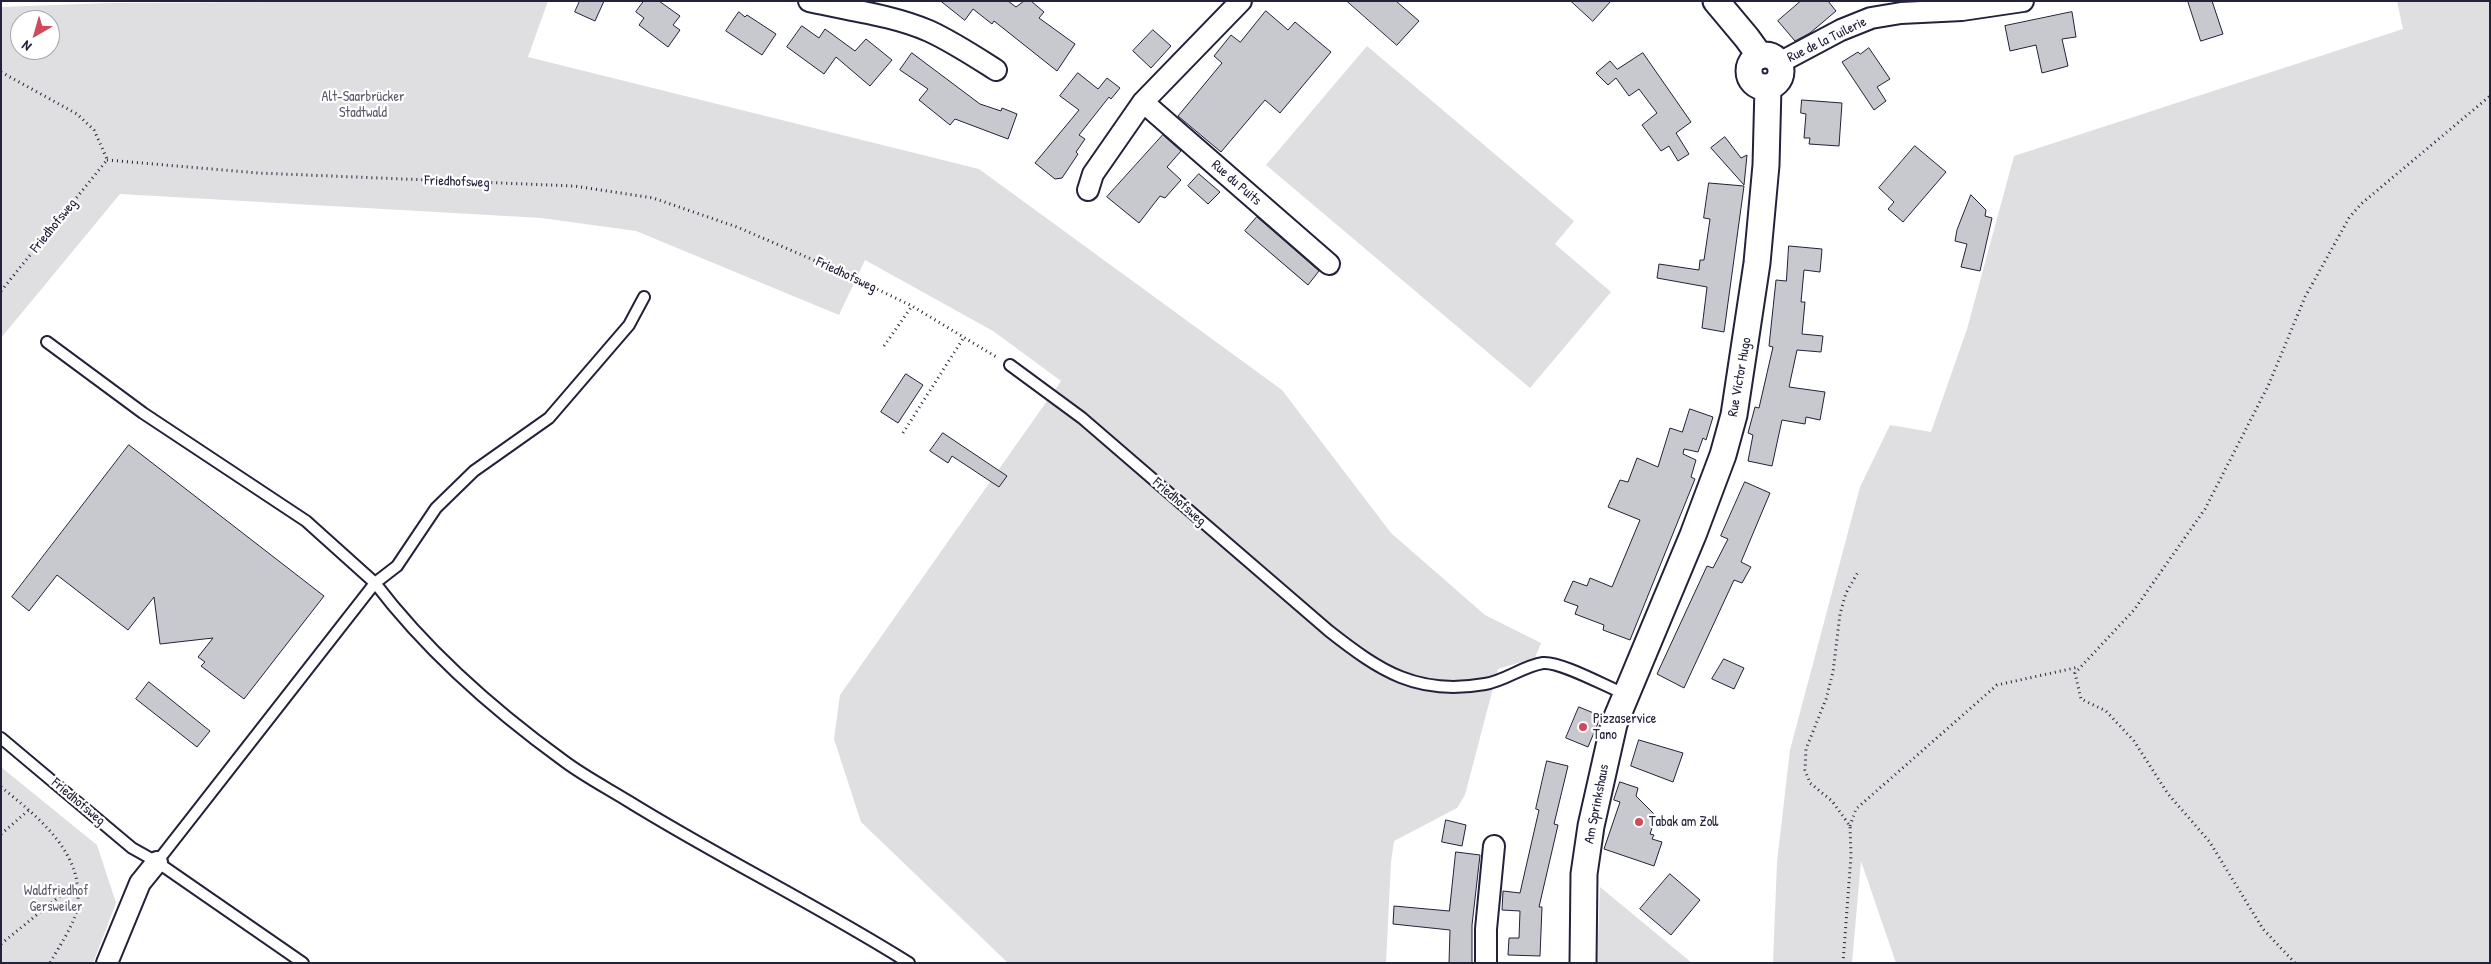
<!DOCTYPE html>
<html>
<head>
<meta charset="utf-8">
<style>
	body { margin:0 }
	#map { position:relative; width:2491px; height:964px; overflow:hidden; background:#fff; font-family:"Patrick Hand",sans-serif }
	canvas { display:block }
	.frame { position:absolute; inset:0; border:2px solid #22223b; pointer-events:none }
	.north { position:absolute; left:10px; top:10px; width:50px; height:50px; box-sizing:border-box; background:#fff; border:1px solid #a7a7b1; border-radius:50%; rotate:218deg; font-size:14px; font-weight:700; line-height:20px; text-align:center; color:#22223b }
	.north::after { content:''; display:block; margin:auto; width:18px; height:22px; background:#d1495b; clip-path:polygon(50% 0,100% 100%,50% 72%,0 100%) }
</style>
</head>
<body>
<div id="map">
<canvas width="2491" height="964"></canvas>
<div class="frame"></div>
<div class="north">N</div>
</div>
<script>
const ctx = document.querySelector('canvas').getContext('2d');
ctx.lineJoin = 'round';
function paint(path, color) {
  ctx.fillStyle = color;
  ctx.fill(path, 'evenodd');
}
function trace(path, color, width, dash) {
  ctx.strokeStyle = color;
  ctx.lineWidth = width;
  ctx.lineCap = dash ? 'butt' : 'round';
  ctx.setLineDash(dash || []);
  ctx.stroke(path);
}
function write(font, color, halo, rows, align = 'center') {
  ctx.font = font + ' "Patrick Hand",sans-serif';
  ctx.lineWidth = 4.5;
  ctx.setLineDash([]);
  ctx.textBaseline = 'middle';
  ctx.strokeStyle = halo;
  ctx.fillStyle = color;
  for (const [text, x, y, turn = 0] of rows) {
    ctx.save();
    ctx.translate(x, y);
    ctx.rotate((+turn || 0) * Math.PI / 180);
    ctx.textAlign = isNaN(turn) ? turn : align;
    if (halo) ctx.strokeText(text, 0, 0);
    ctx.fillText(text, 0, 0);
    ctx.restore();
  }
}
paint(new Path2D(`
	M462,1H548L528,57L979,169L1282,390L1391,533L1485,615L1541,643L1535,658L1498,669L1465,795L1457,808L1394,841L1391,862L1386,963H1008L861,822L834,739L840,695L1061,381L993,331L865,260L839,315L636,231L541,218L120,194L1,338V7L108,3ZM20,20H50V50H20Z
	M2397,1H2490V963H1896L1861,861L1852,963H1773L1777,862L1790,750L1860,487L1890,425L1931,432L1967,329L2014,156L2403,29Z
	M1367,46L1574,221L1555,244L1611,292L1530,388L1266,165Z
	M1,767L97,845L116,903L93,963H1Z
	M1600,887L1692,963H1597Z`), '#dfdfe2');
const building = new Path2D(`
	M580,1H604L595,21L575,12Z
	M644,1H659L680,16L673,25L680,30L668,47L639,25L644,18L636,12Z
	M941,1H1008L1016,7L1024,1H1031L1044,12L1039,18L1075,44L1057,71L994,21L992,24L973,9L965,20Z
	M1347,1H1396L1419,21L1397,45Z
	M1571,1H1611L1593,21Z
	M1801,1H1828L1836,11L1810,33L1795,41L1778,21Z
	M2188,1H2212L2223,34L2201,41Z
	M1266,11L1288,30L1295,22L1331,52L1280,113L1265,100L1221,152L1178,116L1222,63L1214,56L1231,35L1240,42Z
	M739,12L745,17L747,15L776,34L762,55L726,31Z
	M2072,12L2076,37L2062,39L2068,66L2042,73L2036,45L2010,51L2005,26Z
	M802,26L819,38L825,29L855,51L866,39L892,60L870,86L836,57L824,74L787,47Z
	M1153,30L1171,46L1151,68L1133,51Z
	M1869,48L1890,79L1877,87L1886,101L1874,110L1842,62L1858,52L1860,54Z
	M912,53L980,104L1001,111L1002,108L1017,114L1008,139L955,119L950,125L919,100L928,89L900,70Z
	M1643,53L1691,122L1676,133L1689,154L1678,161L1669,146L1661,151L1642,125L1657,113L1639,89L1629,96L1616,78L1608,85L1596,73L1610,61L1617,69Z
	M1078,73L1098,89L1107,78L1120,88L1111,99L1109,97L1079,135L1085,139L1076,152L1078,154L1062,178L1055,179L1035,163L1079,110L1060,96Z
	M1802,100L1842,103L1839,146L1809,144L1810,138H1804L1806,114L1801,113Z
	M1163,135L1181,151L1167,167L1181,180L1165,198L1160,196L1139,223L1107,197Z
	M1725,137L1741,158L1747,155L1744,185L1711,148Z
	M1915,146L1946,172L1903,222L1888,209L1894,202L1879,188Z
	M1199,174L1220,192L1208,204L1188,186Z
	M1709,183L1744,186L1724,332L1702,328L1707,287L1657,278L1659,264L1699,270L1700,260H1704L1710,219L1704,218Z
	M1971,195L1986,210L1985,216L1992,218L1980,271L1961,267L1967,244L1955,241L1957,230Z
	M1257,217L1319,271L1308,285L1245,231Z
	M1789,246L1822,249L1820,272L1804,270L1801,302H1805L1802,334L1823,336L1821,352L1797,350L1789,387L1825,392L1820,420L1806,417L1805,424L1782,420L1772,466L1748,461L1753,435L1748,433L1755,407L1759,408L1773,347L1769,346L1776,280L1786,281Z
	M906,374L923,385L898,423L881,412Z
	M1690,409L1713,417L1706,440L1703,438L1698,452L1684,449L1683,454L1696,460L1691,477L1695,479L1630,640L1603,630L1604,625L1575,614L1578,606L1564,601L1573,581L1587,586L1590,578L1612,587L1640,520L1608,507L1620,480L1628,482L1637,458L1658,467L1670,428L1682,432Z
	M943,433L1007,476L999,487L952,456L948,463L930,451Z
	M129,445L324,596L244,699L201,666L205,662L198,657L213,638L160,644L154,597L128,630L57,575L29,611L12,597Z
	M1745,482L1770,493L1741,562L1751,567L1742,583L1734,580L1684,688L1657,674L1707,566L1713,568L1728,539L1721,536Z
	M1724,659L1744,668L1734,689L1712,679Z
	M149,682L210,731L197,747L136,699Z
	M1579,707L1601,716L1588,747L1566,738Z
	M1639,740L1683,753L1673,782L1631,766Z
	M1547,761L1568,766L1554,824L1558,825L1539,907H1542L1540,956L1508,955L1509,938H1519L1520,911L1502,910L1503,891L1520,893L1539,810L1536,809Z
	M1620,782L1638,788L1636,796L1656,816L1650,834L1654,835L1652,839L1662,842L1654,866L1604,849L1620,802L1614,800Z
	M1446,820L1466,825L1462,846L1442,842Z
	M1456,852L1480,855L1472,925V963H1449L1450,930L1393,924L1394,906L1449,911Z
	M1670,874L1700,900L1671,935L1640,909Z`);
paint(building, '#c8c8cf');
trace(building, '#22223b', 1);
const service = new Path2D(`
	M47,342L143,413L306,521L375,583L397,566L436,508L474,471L549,418L629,325L644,297
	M1010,365L1082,418L1329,631C1380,671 1417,696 1485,684C1505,681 1523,666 1543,663C1560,661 1607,687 1625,694
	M1,738L132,848L157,862L303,963
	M157,862L375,583C426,650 495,711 564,761C584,776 607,788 628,801C720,858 817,905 909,963`);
const minor = new Path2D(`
	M809,1C848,10 892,15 929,31C953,42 974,56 996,70
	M1779,63L1841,30L1871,18L1901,13L1962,10L2023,1
	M1143,102L1329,264
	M1088,190L1093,174L1143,102L1241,1
	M107,963L140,883L157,862
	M1486,963V929L1494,846`);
const tertiary = new Path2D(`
	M1716,1L1747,38L1760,56
	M1749 71a16 16 0 1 1 32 0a16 16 0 1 1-32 0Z
	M1583,963L1584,874L1591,826L1614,724L1693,535L1723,455L1734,415L1757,263L1766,165L1768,87`);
trace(service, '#22223b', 14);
trace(minor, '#22223b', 24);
trace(tertiary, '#22223b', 29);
trace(new Path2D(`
	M1,72L77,114L94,130L107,159
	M107,160L258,173L574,186L653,198L737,227L846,274L912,306L998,358
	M1,291L107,160
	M884,346L912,306
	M903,433L964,337
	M1,787C38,817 86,854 77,908C75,924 58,948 50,963
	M1850,826L1856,809L1997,685L2079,667
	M1,834L29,810
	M1,944L77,882
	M1843,963L1851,856L1850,826L1832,801L1810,783L1805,770L1806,749L1826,699L1833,672L1840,614L1846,593L1858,572
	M2295,963L2263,929L2209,841L2168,794L2134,741L2106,711L2081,699L2075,673L2134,610L2205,509L2269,384L2305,297L2349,218L2361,204L2490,96`), '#22223b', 3, [1, 4]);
trace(service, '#fff', 10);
trace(minor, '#fff', 20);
trace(tertiary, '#fff', 25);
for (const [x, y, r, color] of [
	[1583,727,5,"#d1495b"],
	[1639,822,5,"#d1495b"]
]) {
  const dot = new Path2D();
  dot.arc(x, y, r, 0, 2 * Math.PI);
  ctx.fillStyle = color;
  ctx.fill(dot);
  trace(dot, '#fff', 2);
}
write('14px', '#22223b', '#fff', [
	["Rue de la Tuilerie",1827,40,-26],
	["Friedhofsweg",457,182,2],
	["Rue du Puits",1236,183,41],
	["Friedhofsweg",54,226,-51],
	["Friedhofsweg",846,275,25],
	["Rue Victor Hugo",1740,377,-80],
	["Friedhofsweg",1179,502,41],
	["Friedhofsweg",78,802,40],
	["Am Sprinkshaus",1597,804,-79]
]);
write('14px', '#5b5b6d', '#fff', [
	["Alt-Saarbrücker",363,97],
	["Stadtwald",363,113],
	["Waldfriedhof",56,891],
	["Gersweiler",56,907]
]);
write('14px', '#22223b', '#fff', [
	["Pizzaservice",1593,719],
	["Tano",1593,735],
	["Tabak am Zoll",1649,822]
], 'left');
</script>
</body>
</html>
